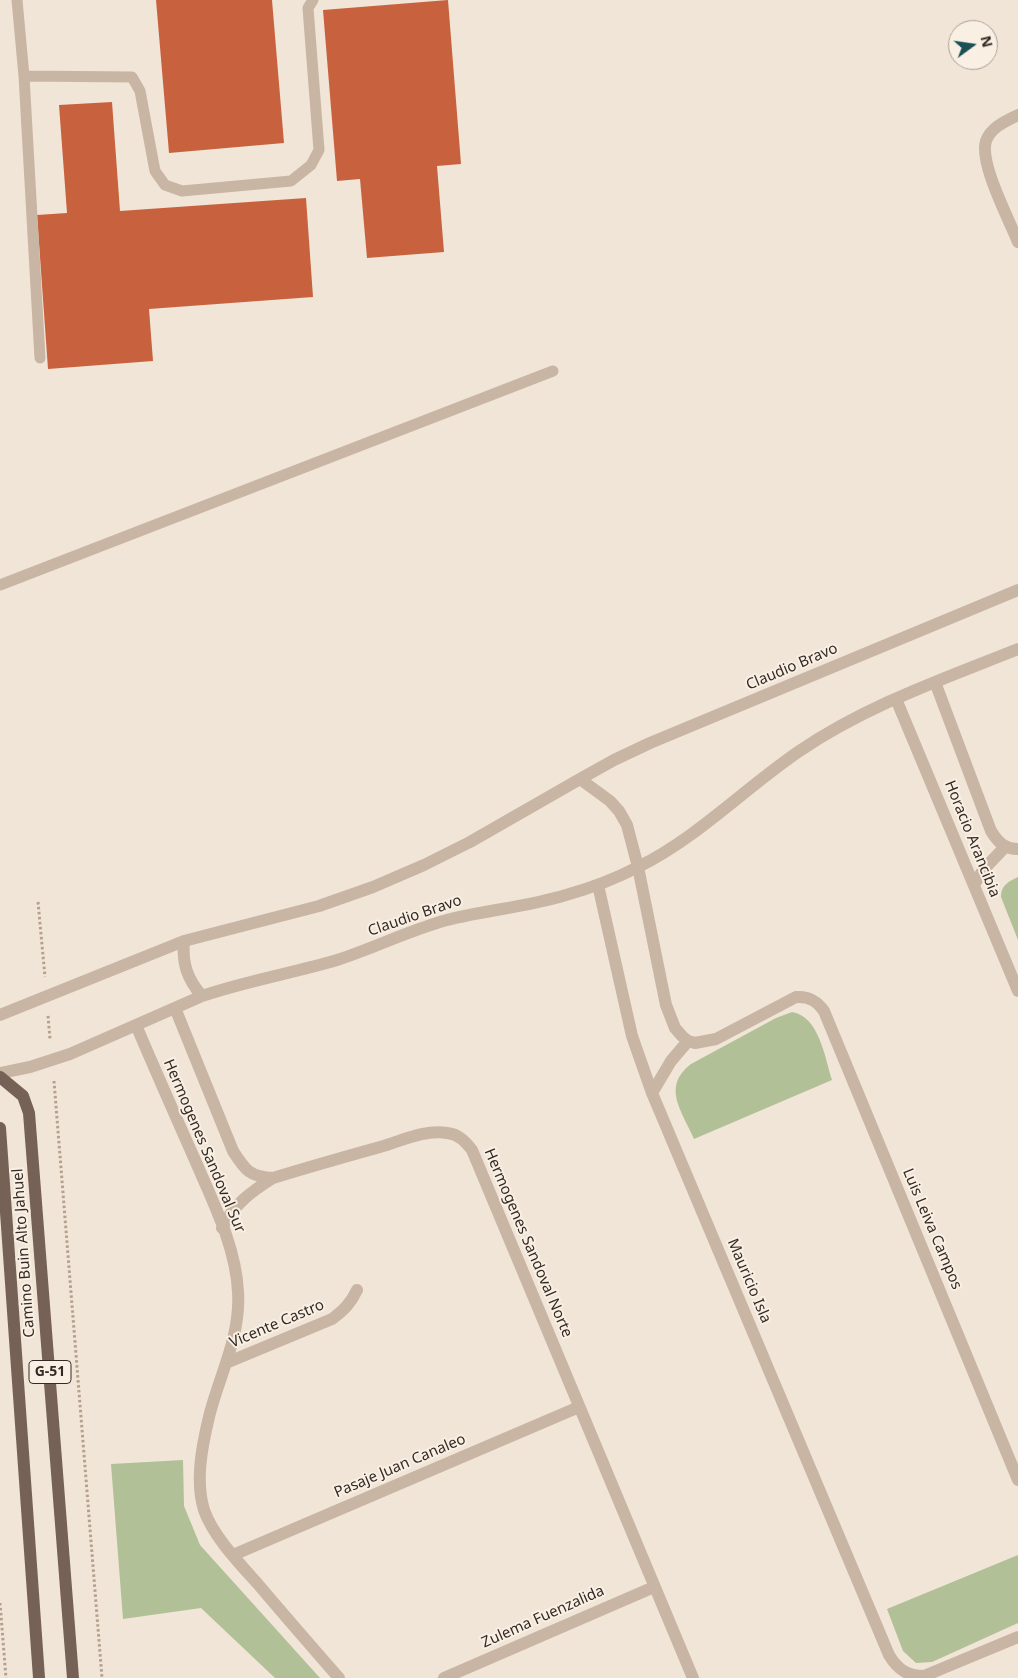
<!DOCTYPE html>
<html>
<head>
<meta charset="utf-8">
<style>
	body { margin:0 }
	#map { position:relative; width:1018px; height:1678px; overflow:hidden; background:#f1e5d7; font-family:"Noto Sans",sans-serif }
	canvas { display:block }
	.north { position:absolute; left:948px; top:20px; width:50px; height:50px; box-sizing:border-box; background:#f9efe3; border:1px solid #aaa097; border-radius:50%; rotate:76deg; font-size:14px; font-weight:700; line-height:20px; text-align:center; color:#342a25 }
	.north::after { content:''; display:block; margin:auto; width:18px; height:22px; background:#1a5155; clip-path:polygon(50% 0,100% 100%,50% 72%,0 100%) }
</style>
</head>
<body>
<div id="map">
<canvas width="1018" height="1678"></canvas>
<div class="north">N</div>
</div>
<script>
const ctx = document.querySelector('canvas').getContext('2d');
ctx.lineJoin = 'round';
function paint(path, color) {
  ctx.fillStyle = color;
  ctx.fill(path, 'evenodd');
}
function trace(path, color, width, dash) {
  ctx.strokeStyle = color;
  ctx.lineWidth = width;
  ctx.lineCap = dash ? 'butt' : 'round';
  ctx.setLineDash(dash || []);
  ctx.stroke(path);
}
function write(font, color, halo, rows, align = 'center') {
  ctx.font = font + ' "Noto Sans",sans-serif';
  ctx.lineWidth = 4;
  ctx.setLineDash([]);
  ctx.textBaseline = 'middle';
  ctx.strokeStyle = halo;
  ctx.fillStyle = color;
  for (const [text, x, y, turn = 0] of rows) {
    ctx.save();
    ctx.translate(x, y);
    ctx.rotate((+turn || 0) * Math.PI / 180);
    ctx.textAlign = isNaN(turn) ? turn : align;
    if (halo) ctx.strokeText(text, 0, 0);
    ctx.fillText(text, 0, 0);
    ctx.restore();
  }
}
paint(new Path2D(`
	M1018,877V940L1001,897C1001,885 1008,882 1018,877Z
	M792,1012C819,1016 825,1058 832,1080L694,1139C682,1111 661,1087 691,1064L776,1018Z
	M183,1460L184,1506L200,1545L320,1678H275L201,1608L123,1619L111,1464Z
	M1018,1555V1623L932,1662L916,1663L903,1651L887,1609Z`), '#b1c097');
paint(new Path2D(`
	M156,0H272L284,143L169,153Z
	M448,0L461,164L437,166L444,252L367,258L360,179L337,181L323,10Z
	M112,102L120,211L306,198L313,297L149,309L153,361L48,369L37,215L67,213L59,105Z`), '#c8623e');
trace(new Path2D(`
	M38,902L45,977
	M48,1016L50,1039
	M54,1081L102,1678
	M0,1603L6,1678`), '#b59f8d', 3, [2.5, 2.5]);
trace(new Path2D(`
	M17,0L24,76L40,358
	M24,76L132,77L140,91L155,171L165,185L182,191L291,181L311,165L319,150L308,8L313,0
	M0,585L553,371`), '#c9b5a3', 11);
trace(new Path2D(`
	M1018,115C1006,121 991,127 986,141C979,163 1009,219 1018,242
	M935,682L991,831C998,842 1004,849 1018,849
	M896,699L1018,991
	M580,779L610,801L619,811L627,825L638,867L666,1005L675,1028L682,1036L688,1041L695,1043L716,1039L796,997C809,996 817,1001 824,1011L1018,1480
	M598,885L632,1036L652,1093L889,1655C898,1670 908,1676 924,1676L1018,1637
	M974,885L983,870L1005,847
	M184,941C182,963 187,979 202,996
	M175,1008L233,1151C245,1170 250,1177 273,1178C309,1167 344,1157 380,1147C401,1141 425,1129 447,1133C458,1134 465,1141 472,1150L693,1678
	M0,1015L184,941L319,906L373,887L424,865L470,842L580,779L614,760L650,743L1018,590
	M136,1025C155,1070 175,1115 195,1160C213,1202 236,1247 238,1292C241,1336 219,1376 209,1417C202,1446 195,1481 204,1510C213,1536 239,1563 257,1583C284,1615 312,1647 339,1678
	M0,1073L30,1067L70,1054L202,996C246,981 293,973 337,960C374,948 410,930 447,920C486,910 527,907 566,895C591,888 615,879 638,867C697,838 744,789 798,752C865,706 943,679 1018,649
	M652,1093L671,1061L688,1041
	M222,1228C233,1205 252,1191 273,1178
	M226,1363L332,1319C344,1310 351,1303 357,1290
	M233,1555L579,1407
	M444,1678L654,1587`), '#c9b5a3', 12);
trace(new Path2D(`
	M0,1077L23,1096L29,1113L73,1678
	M0,1128L39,1678`), '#766156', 12);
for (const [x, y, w] of [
	[50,1372,42]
]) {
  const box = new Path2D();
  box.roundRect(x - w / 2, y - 11.5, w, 23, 4);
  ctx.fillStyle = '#f9efe3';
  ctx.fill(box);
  trace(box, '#342a25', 1);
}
write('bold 14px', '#342a25', null, [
	["G-51",50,1372]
]);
write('15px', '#342a25', '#f9efe3', [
	["Claudio Bravo",792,667,-23],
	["Horacio Arancibia",972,839,68],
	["Claudio Bravo",415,916,-19],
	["Hermogenes Sandoval Sur",204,1146,67],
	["Luis Leiva Campos",932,1229,67],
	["Hermogenes Sandoval Norte",528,1243,67],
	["Camino Buin Alto Jahuel",24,1253,-94],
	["Mauricio Isla",749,1281,67],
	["Vicente Castro",277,1324,-23],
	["Pasaje Juan Canaleo",400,1466,-23],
	["Zulema Fuenzalida",543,1617,-24]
]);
</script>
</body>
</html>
